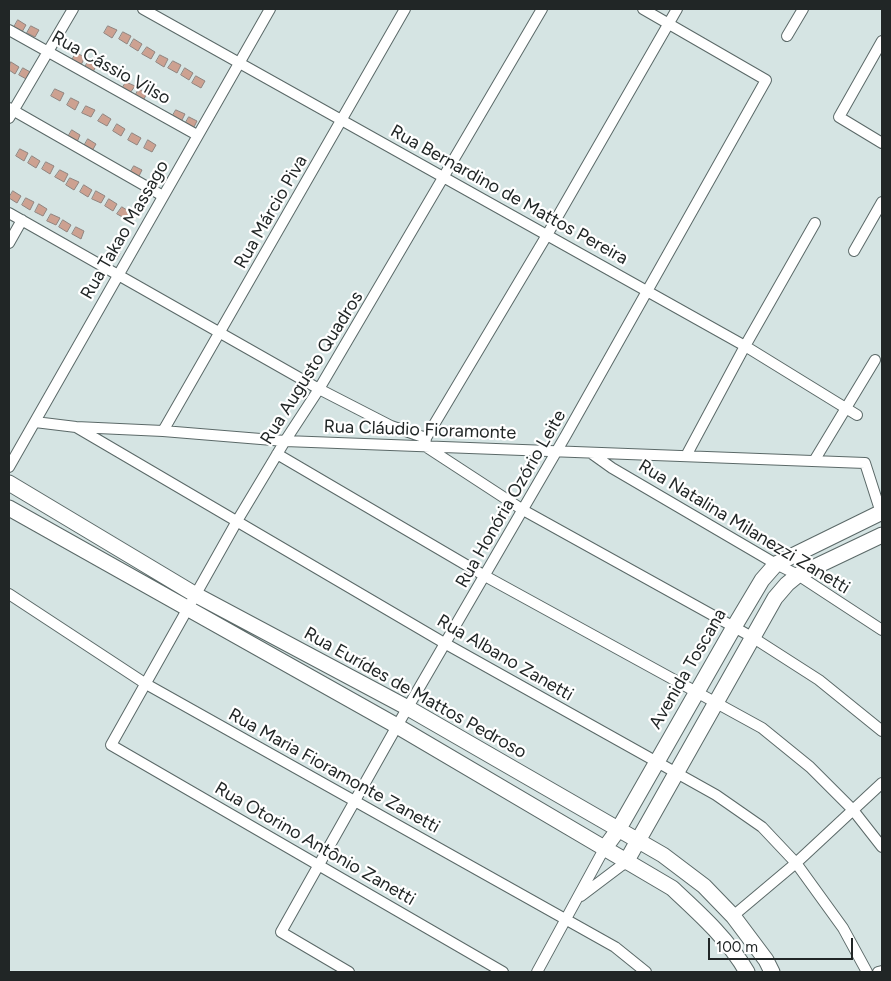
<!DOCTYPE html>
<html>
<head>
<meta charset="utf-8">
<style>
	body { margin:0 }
	#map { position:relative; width:891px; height:981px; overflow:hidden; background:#d5e4e3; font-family:Figtree,sans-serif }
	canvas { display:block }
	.frame { position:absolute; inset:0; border:10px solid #212626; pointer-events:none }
	.scale { position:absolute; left:708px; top:938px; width:145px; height:22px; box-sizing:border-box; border:2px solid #212626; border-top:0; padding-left:6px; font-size:15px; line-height:18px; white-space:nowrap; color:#212626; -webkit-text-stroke:4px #fff; paint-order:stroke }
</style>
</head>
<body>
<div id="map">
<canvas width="891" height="981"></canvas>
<div class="frame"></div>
<div class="scale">100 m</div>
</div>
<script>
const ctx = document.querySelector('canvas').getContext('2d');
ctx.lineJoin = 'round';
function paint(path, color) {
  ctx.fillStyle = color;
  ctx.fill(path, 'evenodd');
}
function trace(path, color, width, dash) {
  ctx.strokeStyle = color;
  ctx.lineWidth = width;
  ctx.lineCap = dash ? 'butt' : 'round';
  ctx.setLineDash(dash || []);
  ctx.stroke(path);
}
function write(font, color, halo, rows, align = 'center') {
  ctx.font = font + ' Figtree,sans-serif';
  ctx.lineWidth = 4.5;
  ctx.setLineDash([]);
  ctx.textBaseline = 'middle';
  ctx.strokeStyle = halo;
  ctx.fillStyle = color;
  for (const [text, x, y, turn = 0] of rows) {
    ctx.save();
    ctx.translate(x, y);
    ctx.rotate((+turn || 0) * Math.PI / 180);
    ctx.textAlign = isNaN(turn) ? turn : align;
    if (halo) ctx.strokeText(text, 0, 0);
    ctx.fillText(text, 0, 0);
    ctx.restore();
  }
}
const building = new Path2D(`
	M18,20L26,25L22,32L14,27Z
	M31,26L39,30L35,37L27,33Z
	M108,26L117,30L112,38L104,33Z
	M123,32L131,36L127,44L119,39Z
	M134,39L142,44L138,51L130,46Z
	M147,47L155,52L151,59L142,54Z
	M76,53L85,57L81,65L72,60Z
	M160,55L168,59L164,67L156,62Z
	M89,60L97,64L93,72L85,67Z
	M173,61L181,65L177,73L168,68Z
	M11,62L19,67L15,74L9,70Z
	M23,68L32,73L28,80L19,75Z
	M185,68L193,73L189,80L181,75Z
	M196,76L205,81L201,88L192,83Z
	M126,82L135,86L130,93L122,89Z
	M55,89L64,93L60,101L51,96Z
	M139,89L147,93L143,101L135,96Z
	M71,98L79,102L75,110L67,105Z
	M86,106L95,110L91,117L82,113Z
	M176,110L185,114L181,122L172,117Z
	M103,114L111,119L107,126L98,121Z
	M189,117L197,121L193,129L185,124Z
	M117,124L125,129L121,136L113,131Z
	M72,130L80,135L77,142L68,137Z
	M132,133L141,138L137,145L128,140Z
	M88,139L96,144L92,151L84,146Z
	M148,140L156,145L152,152L144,148Z
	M20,149L28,153L24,161L16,156Z
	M32,156L40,161L36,168L28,163Z
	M46,162L54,166L50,174L42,169Z
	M134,166L142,170L138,178L130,173Z
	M60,170L68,174L64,182L55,177Z
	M70,178L79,182L74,190L66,185Z
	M84,185L92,190L88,197L80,192Z
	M13,191L21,196L17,203L9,198Z
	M96,191L105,196L101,203L92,199Z
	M26,198L34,202L30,210L22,205Z
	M109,199L117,204L113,211L105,206Z
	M39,204L47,209L43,216L35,212Z
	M122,207L130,212L126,219L117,214Z
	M51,214L60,218L56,225L47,221Z
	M63,220L71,225L67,232L59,227Z
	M76,227L84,231L81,239L72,234Z
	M112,249L120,253L116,260L108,256Z`);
paint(building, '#cda191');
trace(building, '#90847f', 1);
const street = new Path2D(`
	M143,9L745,346L857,415
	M677,9L547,235L426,438L425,446L523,510L752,637L819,680L882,731
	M9,30L197,135
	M787,36L803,9
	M882,41L839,117L882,143
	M9,108L163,196
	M9,118L73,9
	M9,213L319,389L391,426L426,438
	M9,243L22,220
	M854,251L882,202
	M35,422L76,427L163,431L285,441L865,463L882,516
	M76,427L446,644L716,795L762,827L796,863L843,928L867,972
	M163,431L405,9
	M591,453L612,468L776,564L798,575L882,630
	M277,454L485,576L762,728L810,767L853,810L882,847
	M686,456L745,346L815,223
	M814,461L875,360
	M9,467L270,9
	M9,594L146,684L615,947L646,972
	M581,896L626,862
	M733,916L796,863L882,783
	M349,972L281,932L397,726L566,435L766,80L643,9
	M503,972L111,745L237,521L285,441L319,389L542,9
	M537,972L604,849
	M878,972L882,971`);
const secondary = new Path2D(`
	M9,483L196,595L408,708L663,855L704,886L733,916L766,960L772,972
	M9,508L397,726L672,888C700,914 728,939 747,972
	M604,849L618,830L734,627L762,580L776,564L882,512
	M626,862L775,598L787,584L798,575L882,535`);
trace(street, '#5b6968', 12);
trace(secondary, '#5b6968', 17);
trace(street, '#fff', 10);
trace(secondary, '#fff', 15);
write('18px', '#212626', '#fff', [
	["Rua Cássio Vilso",111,68,29],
	["Rua Bernardino de Mattos Pereira",509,195,29],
	["Rua Márcio Piva",271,212,-60],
	["Rua Takao Massago",125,230,-60],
	["Rua Augusto Quadros",312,368,-58],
	["Rua Cláudio Fioramonte",420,430,2],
	["Rua Honória Ozório Leite",511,499,-60],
	["Rua Natalina Milanezzi Zanetti",744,527,31],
	["Rua Albano Zanetti",505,658,30],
	["Avenida Toscana",688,669,-60],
	["Rua Eurídes de Mattos Pedroso",415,693,29],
	["Rua Maria Fioramonte Zanetti",334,771,29],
	["Rua Otorino Antônio Zanetti",315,844,30]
]);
</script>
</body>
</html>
